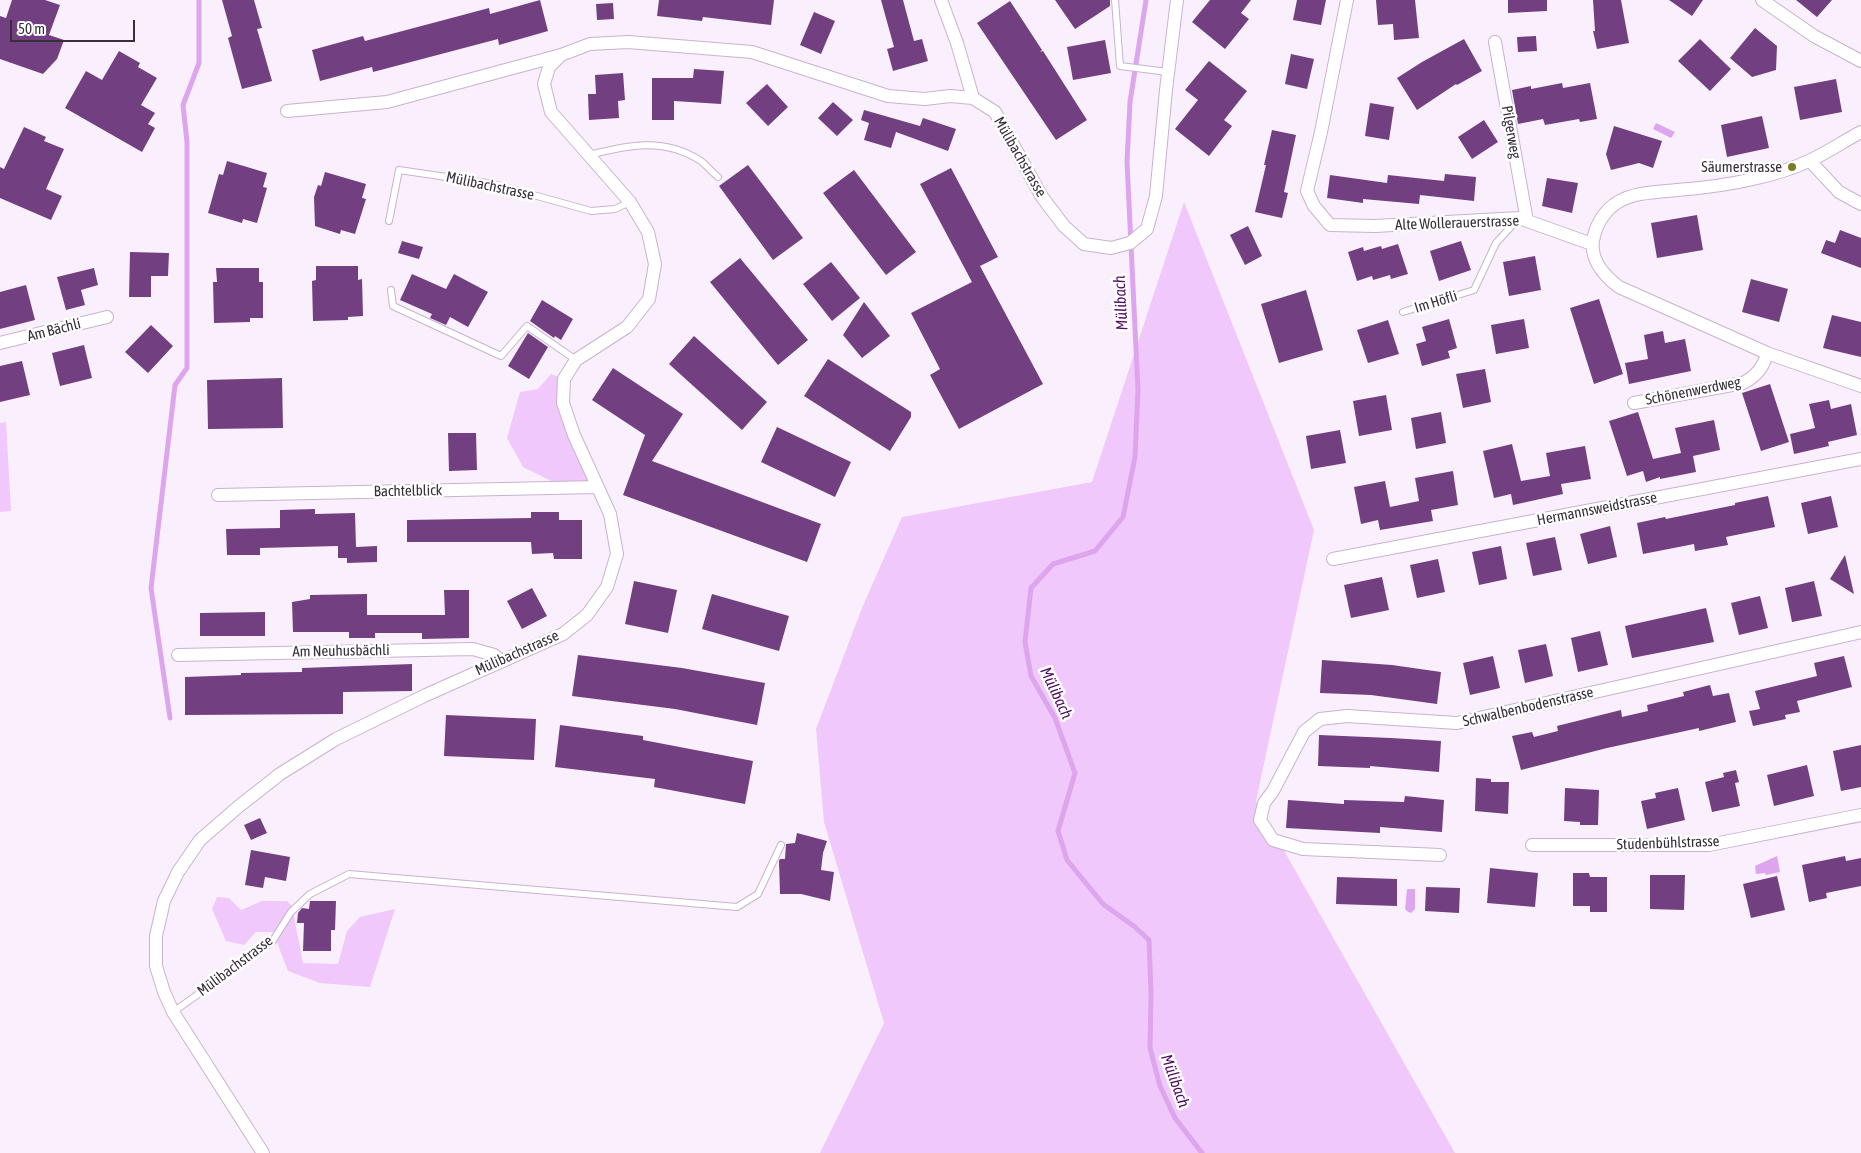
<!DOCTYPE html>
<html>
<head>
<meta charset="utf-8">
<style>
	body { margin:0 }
	#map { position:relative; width:1861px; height:1153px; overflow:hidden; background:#faf0fd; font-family:"Asap Condensed",sans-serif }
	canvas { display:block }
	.scale { position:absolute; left:10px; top:20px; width:125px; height:22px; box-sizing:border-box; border:2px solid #372e3a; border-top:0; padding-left:6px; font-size:15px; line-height:18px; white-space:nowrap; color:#372e3a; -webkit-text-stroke:4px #fff; paint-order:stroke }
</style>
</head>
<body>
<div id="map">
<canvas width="1861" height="1153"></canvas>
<div class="scale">50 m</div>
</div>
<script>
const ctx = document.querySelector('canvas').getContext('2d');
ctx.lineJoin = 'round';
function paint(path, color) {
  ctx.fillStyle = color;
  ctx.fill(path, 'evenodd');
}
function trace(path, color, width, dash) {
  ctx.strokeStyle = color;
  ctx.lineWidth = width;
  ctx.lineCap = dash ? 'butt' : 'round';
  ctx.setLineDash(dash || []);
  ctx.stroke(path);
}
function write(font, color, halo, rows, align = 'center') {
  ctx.font = font + ' "Asap Condensed",sans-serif';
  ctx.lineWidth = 5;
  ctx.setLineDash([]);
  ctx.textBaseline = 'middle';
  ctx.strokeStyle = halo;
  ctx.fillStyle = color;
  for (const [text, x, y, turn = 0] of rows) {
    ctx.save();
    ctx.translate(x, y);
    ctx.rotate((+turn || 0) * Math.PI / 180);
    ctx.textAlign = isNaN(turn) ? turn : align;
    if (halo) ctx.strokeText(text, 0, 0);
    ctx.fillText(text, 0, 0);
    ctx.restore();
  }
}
paint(new Path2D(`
	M1184,202L1314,530L1256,801L1455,1153H820L884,1023L824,822L816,729L862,608L902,517L1092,482Z
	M551,374L564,379L563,403L596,482L567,489L523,467L507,438L520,392L538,389Z
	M6,422L11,511L0,512V423Z
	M217,897L229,898L241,910L262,901H287L292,906L303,963L338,964L347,931L360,917L395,909L370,987L320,983L288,971L273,932H256L244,945L226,941L212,909Z`), '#f0c8fb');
paint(new Path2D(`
	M1656,123L1675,132L1671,138L1653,129Z
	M1777,856L1780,872L1766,875L1765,873L1756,874L1755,866Z
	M1407,889H1415V909L1411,913L1408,912L1405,909Z`), '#dda5ed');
trace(new Path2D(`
	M1146,0L1130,102L1127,162L1138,390L1135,457L1123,517L1095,551L1053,564L1031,588L1025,642L1031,676L1055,718L1075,773L1058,831L1067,860L1103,904L1135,927L1149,940L1151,993L1150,1048L1160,1086L1175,1118L1202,1153
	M170,718L151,588L175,385L187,368V142L183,105L199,63V0`), '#dda5ed', 5);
paint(new Path2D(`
	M12,0H45L60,5L49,35L64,40L57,59L43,74L0,59V16L6,18Z
	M222,0H254L262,28L257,29L272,81L242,89L228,38L232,36Z
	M540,0L548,31L499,45L498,39L373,72L372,67L320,81L312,50L363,36L365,41L489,8L490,14Z
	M659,0H774L771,25L703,17L702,21L657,16Z
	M881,0H903L914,41L922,39L928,61L893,71L887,49L894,47Z
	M1055,0H1110V6L1075,29Z
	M1210,0H1251L1241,13L1249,19L1225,49L1192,22Z
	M1297,0H1326L1321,25L1293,20Z
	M1376,0H1415L1419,38L1394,40L1393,24L1378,25Z
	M1508,0H1547V11L1508,13Z
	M1593,0H1621L1629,43L1597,49L1593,31H1595Z
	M1669,0H1703L1692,16Z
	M1796,0H1832L1817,17Z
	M1010,1L1042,50L1040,52L1043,51L1087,120L1056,140L977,23Z
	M613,3L614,19L597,20L596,4Z
	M814,12L835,21L821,54L800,45Z
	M1755,28L1777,46L1776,70L1752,77L1730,58Z
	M1536,36L1537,51L1518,52L1517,37Z
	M1464,39L1482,71L1457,85L1456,84L1417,110L1397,78L1422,62Z
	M1700,39L1731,69L1710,91L1678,61Z
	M1105,40L1111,73L1073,80L1067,47Z
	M119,51L140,63L138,67L157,78L141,105L155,113L148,124L155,128L142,152L65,108L86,71L102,80Z
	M1291,54L1314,59L1307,89L1285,84Z
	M1209,61L1247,91L1224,120L1232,126L1209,156L1175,129L1198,100L1185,90Z
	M694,69L724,71L721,104L674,101V120H652V78H693Z
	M623,73L625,100L618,101L619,118L589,120L588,94H596L595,75Z
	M1836,79L1842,112L1800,120L1794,87Z
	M1562,83L1563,88L1590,83L1597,119L1580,122L1579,119L1545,125L1543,119L1518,124L1512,90L1531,86V89Z
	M767,84L788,107L768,126L746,103Z
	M833,102L853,120L837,136L818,118Z
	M1370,103L1394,107L1389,140L1365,136Z
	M864,110L920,126L923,118L956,129L948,151L896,132L891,148L864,140L869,123L861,120Z
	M1762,116L1769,148L1727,157L1721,125Z
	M1484,120L1498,142L1472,159L1458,137Z
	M1614,126L1662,141L1653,168L1639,163L1611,170L1606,154Z
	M24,127L46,137L44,141L64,149L46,189L62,196L51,220L0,198V167L4,169Z
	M1272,130L1296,135L1284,192L1288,193L1282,218L1255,212L1266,165H1264Z
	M227,161L267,173L263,187L267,188L257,223L243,219L242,223L208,213L219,174L223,175Z
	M748,165L803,238L773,260L719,186Z
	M951,168L998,257L980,266L1043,384L959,429L930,375L940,369L911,313L972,282L920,184Z
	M854,170L916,252L886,275L823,193Z
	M325,172L366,184L362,198L366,199L355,234L341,230L340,234L315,226L314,197L318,185L321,186Z
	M1445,174L1476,177L1474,201L1420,195L1419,204L1363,199V203L1327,198L1330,175L1387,183L1388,175L1444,181Z
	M1547,178L1578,183L1572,213L1542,206Z
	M1697,215L1703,250L1657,258L1651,223Z
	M1248,226L1262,256L1245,265L1230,235Z
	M1840,230L1861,238V268L1821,253L1826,240L1835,243Z
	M402,241L423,247L419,259L398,253Z
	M1461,241L1471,270L1439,281L1430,251Z
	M1398,244L1408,274L1391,279L1390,275L1373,280L1372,276L1357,281L1348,252L1363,247L1364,251L1381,246L1382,249Z
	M130,252L169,253L168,276H151V297H129Z
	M1535,256L1541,290L1509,296L1503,262Z
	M740,258L808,340L778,365L710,282Z
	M831,262L860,298L832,321L803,284Z
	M316,266H358V280L362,279L363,316L348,317V320L313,321L312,281L316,280Z
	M94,268L98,285L81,290L85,305L66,310L57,277Z
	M216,268H259V282H263V318H250V322L214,323L213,282H217Z
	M412,274L446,289L454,274L488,292L468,327L450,317L446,325L430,318L432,314L400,300Z
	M1751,279L1788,289L1779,322L1742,312Z
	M26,285L35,320L0,329V292Z
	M1306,290L1323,350L1279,363L1261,304Z
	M1599,299L1623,374L1594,384L1570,308Z
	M542,300L573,319L561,340L555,336L554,338L530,321Z
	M864,302L890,336L862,358L843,335Z
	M1832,315L1861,322V357L1823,348Z
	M1449,319L1457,348L1448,351L1450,358L1422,366L1416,344L1426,341L1422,327Z
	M1524,319L1529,348L1496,354L1491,325Z
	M1388,320L1399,354L1368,363L1357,330Z
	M151,325L173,346L148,373L125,352Z
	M1663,331L1665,343L1685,339L1691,371L1629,384L1625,363L1648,359L1644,335Z
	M528,333L548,347L529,379L508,366Z
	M694,336L767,402L742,430L669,364Z
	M84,345L92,378L60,386L52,353Z
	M828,359L911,412V417L890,451L804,396Z
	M22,361L30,395L0,402V366Z
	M613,368L683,414L652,461L821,524L807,562L623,495L645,435L592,400Z
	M1485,369L1491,402L1463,408L1456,374Z
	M282,378L283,428L208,429L207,380Z
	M1770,384L1789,442L1761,451L1742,393Z
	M1386,395L1392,430L1359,436L1353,401Z
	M1829,400L1831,409L1851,404L1857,435L1828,442L1829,446L1794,454L1790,434L1815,428L1809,404Z
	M1441,412L1446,443L1416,449L1411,418Z
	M1638,412L1653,459L1681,453L1675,428L1714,420L1720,450L1693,456L1696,472L1660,479V477L1646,482L1643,471L1627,476L1609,421Z
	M777,427L851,462L835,497L761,462Z
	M1340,430L1346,463L1311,469L1306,436Z
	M448,433H476L477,470L449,471Z
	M1512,444L1521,481L1550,476L1546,453L1585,446L1591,479L1561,484L1563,494L1513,505L1511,494L1494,498L1483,451Z
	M1453,471L1458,505L1431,510L1433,521L1380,530L1378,520L1361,524L1354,487L1385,481L1390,507L1419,501L1415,478Z
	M1768,496L1775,527L1726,537L1728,545L1695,551L1694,544L1643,554L1637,523L1665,517L1666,519L1735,505V503Z
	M1831,496L1838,527L1808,534L1801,503Z
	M315,509V514L355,513L356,547L377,546V562L347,563V558H338V546L260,548V555H227L226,529L280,528V510Z
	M531,512H559V520H582V559H554L553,553L532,554L531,542H407V520L531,518Z
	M1610,526L1617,557L1588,564L1580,534Z
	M1555,537L1562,570L1533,576L1526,543Z
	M1501,546L1507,579L1479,585L1472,552Z
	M1845,555L1854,594L1830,579Z
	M1438,559L1445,592L1417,598L1410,565Z
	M1382,577L1389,610L1351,618L1344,585Z
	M634,581L677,590L668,633L625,624Z
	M1814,581L1822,616L1792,622L1785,588Z
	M532,588L547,616L522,629L507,601Z
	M444,590H469V638L422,639V633H375V638H349V632H293L292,602L310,599V595L367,594V615H445Z
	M712,594L789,616L779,651L702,629Z
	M1760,596L1768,628L1739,635L1731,603Z
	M1706,608L1714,642L1632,658L1625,626Z
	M265,612V636H200V613Z
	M1600,631L1608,665L1578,672L1571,638Z
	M1546,644L1553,676L1525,683L1518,650Z
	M578,655L682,668L765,683L757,725L675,709L572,696Z
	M1493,656L1500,688L1470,695L1463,663Z
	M1844,656L1852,687L1797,701L1800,712L1785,715L1786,719L1753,726L1749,711L1760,709L1755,691L1817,676L1814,663Z
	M1322,660L1392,665L1441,672L1437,704L1371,695L1320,693Z
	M412,664V691L343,692V714L185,715V677L241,675V673L302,672V668Z
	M1710,685L1713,696L1729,693L1736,722L1699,731V728L1607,748L1521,770L1512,736L1532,732L1534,737L1558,731L1557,726L1621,710L1622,717L1648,711L1647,705L1684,696L1683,692Z
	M446,715L536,719L534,760L444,756Z
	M560,725L643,736V740L753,761L745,804L654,787L655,779L555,767Z
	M1319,735L1391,738L1441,741L1439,772L1370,766V768L1318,766Z
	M1861,745V787L1841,791L1833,751Z
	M1807,765L1814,796L1774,806L1767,775Z
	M1736,770L1739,782L1735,783L1740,806L1712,812L1705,782L1724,777L1723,773Z
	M1476,778L1491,779V782H1509L1508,814L1475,811Z
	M1565,788L1599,790L1598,825H1580V822L1564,821Z
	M1678,788L1685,820L1647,829L1641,801L1656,798L1655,793Z
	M1405,796L1444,800L1442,832L1380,827V833L1286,828L1288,800L1344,804V800L1404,802Z
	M260,818L267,833L251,840L244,825Z
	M797,833L827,841L823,853L821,870L834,872L830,901L801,894H780L779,861L780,859H785L786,844L795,843Z
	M251,850L290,857L286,881L265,877L263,888L245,885Z
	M1845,856L1846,861L1861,858V886L1826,893L1827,898L1809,902L1802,865Z
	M1490,868L1538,873L1535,907L1487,903Z
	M1573,873H1589L1590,877H1607V912H1590V906H1573Z
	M1650,875H1685L1684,910L1650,909Z
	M1777,876L1785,910L1751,918L1743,884Z
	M1337,877L1397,879V906L1336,904Z
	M1426,887L1460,888L1459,913L1425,911Z
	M310,901H336L335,930H331V951H303L304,923H297L298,913L302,908L309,909Z`), '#723f81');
const lane = new Path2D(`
	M1115,0L1120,66L1168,72
	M589,155C628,145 664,137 701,161C707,166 712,172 718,177
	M389,221L399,170L494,184L591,211L615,209L630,202
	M391,290L393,306L501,356L527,326L576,360
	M1403,312L1474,290L1496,243L1518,219
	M173,1012L272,942L291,912L310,894L349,874L737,907L758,894L781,845`);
const street = new Path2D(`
	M941,0L957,43L973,98
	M1347,0L1321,132L1307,191L1314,206L1330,225L1375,226L1519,218L1592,244
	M1762,0L1814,36L1861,61
	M1495,42L1527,221
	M287,111L387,102L561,55L590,44L628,42L752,52L888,96L925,99L950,96L973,98L995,112L1042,197L1064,226L1084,244L1111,248L1130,243L1147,229L1156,196L1166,90L1177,0
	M1861,132C1844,141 1828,152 1811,160C1794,168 1772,175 1753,179C1728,185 1703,188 1677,190C1658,192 1635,192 1618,202C1606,209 1597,223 1594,236C1588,257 1603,275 1619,287L1767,353L1861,386
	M1810,161L1839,192L1861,204
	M0,343L107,317
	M1634,403L1743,383C1755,377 1764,367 1767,353
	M218,495L598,487
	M1333,559L1861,459
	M178,655L473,649L494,655L501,661
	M1532,845H1709L1861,815
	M1440,855L1303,849L1273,840L1260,820L1264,803L1273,791L1304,732L1320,719L1347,716L1457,723L1861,632
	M263,1153L173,1012L164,992L156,966V936L164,901L178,872L200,840L238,807L280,774L336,739L426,695L563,634L587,615L607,587L617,554L610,514L574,435L563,403L564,379L576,360L627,327L649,299L655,264L648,232L630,202L551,112L544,84L549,67L561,55`);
trace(lane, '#c8b2cf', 8);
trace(street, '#c8b2cf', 14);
trace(lane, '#fff', 6);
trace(street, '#fff', 12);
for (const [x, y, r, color] of [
	[1792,167,5,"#7d7c23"]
]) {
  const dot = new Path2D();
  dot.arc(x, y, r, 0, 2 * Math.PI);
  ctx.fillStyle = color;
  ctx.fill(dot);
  trace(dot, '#fff', 2);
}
write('15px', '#372e3a', '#fff', [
	["Pilgerweg",1511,132,80],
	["Mülibachstrasse",1020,157,60],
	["Mülibachstrasse",490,186,12],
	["Alte Wollerauerstrasse",1457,223,-2],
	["Im Höfli",1436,302,-17],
	["Am Bächli",54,330,-14],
	["Schönenwerdweg",1693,391,-11],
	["Bachtelblick",408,491,-1],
	["Hermannsweidstrasse",1597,509,-11],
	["Am Neuhusbächli",341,651,-1],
	["Mülibachstrasse",517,653,-24],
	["Schwalbenbodenstrasse",1528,707,-13],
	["Studenbühlstrasse",1668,843,-2],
	["Mülibachstrasse",235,966,-37]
]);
write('15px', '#372e3a', '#fff', [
	["Säumerstrasse",1782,167]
], 'right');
write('italic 16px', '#520b63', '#fff', [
	["Mülibach",1121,303,-93],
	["Mülibach",1056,693,65],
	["Mülibach",1175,1081,70]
]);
</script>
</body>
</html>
